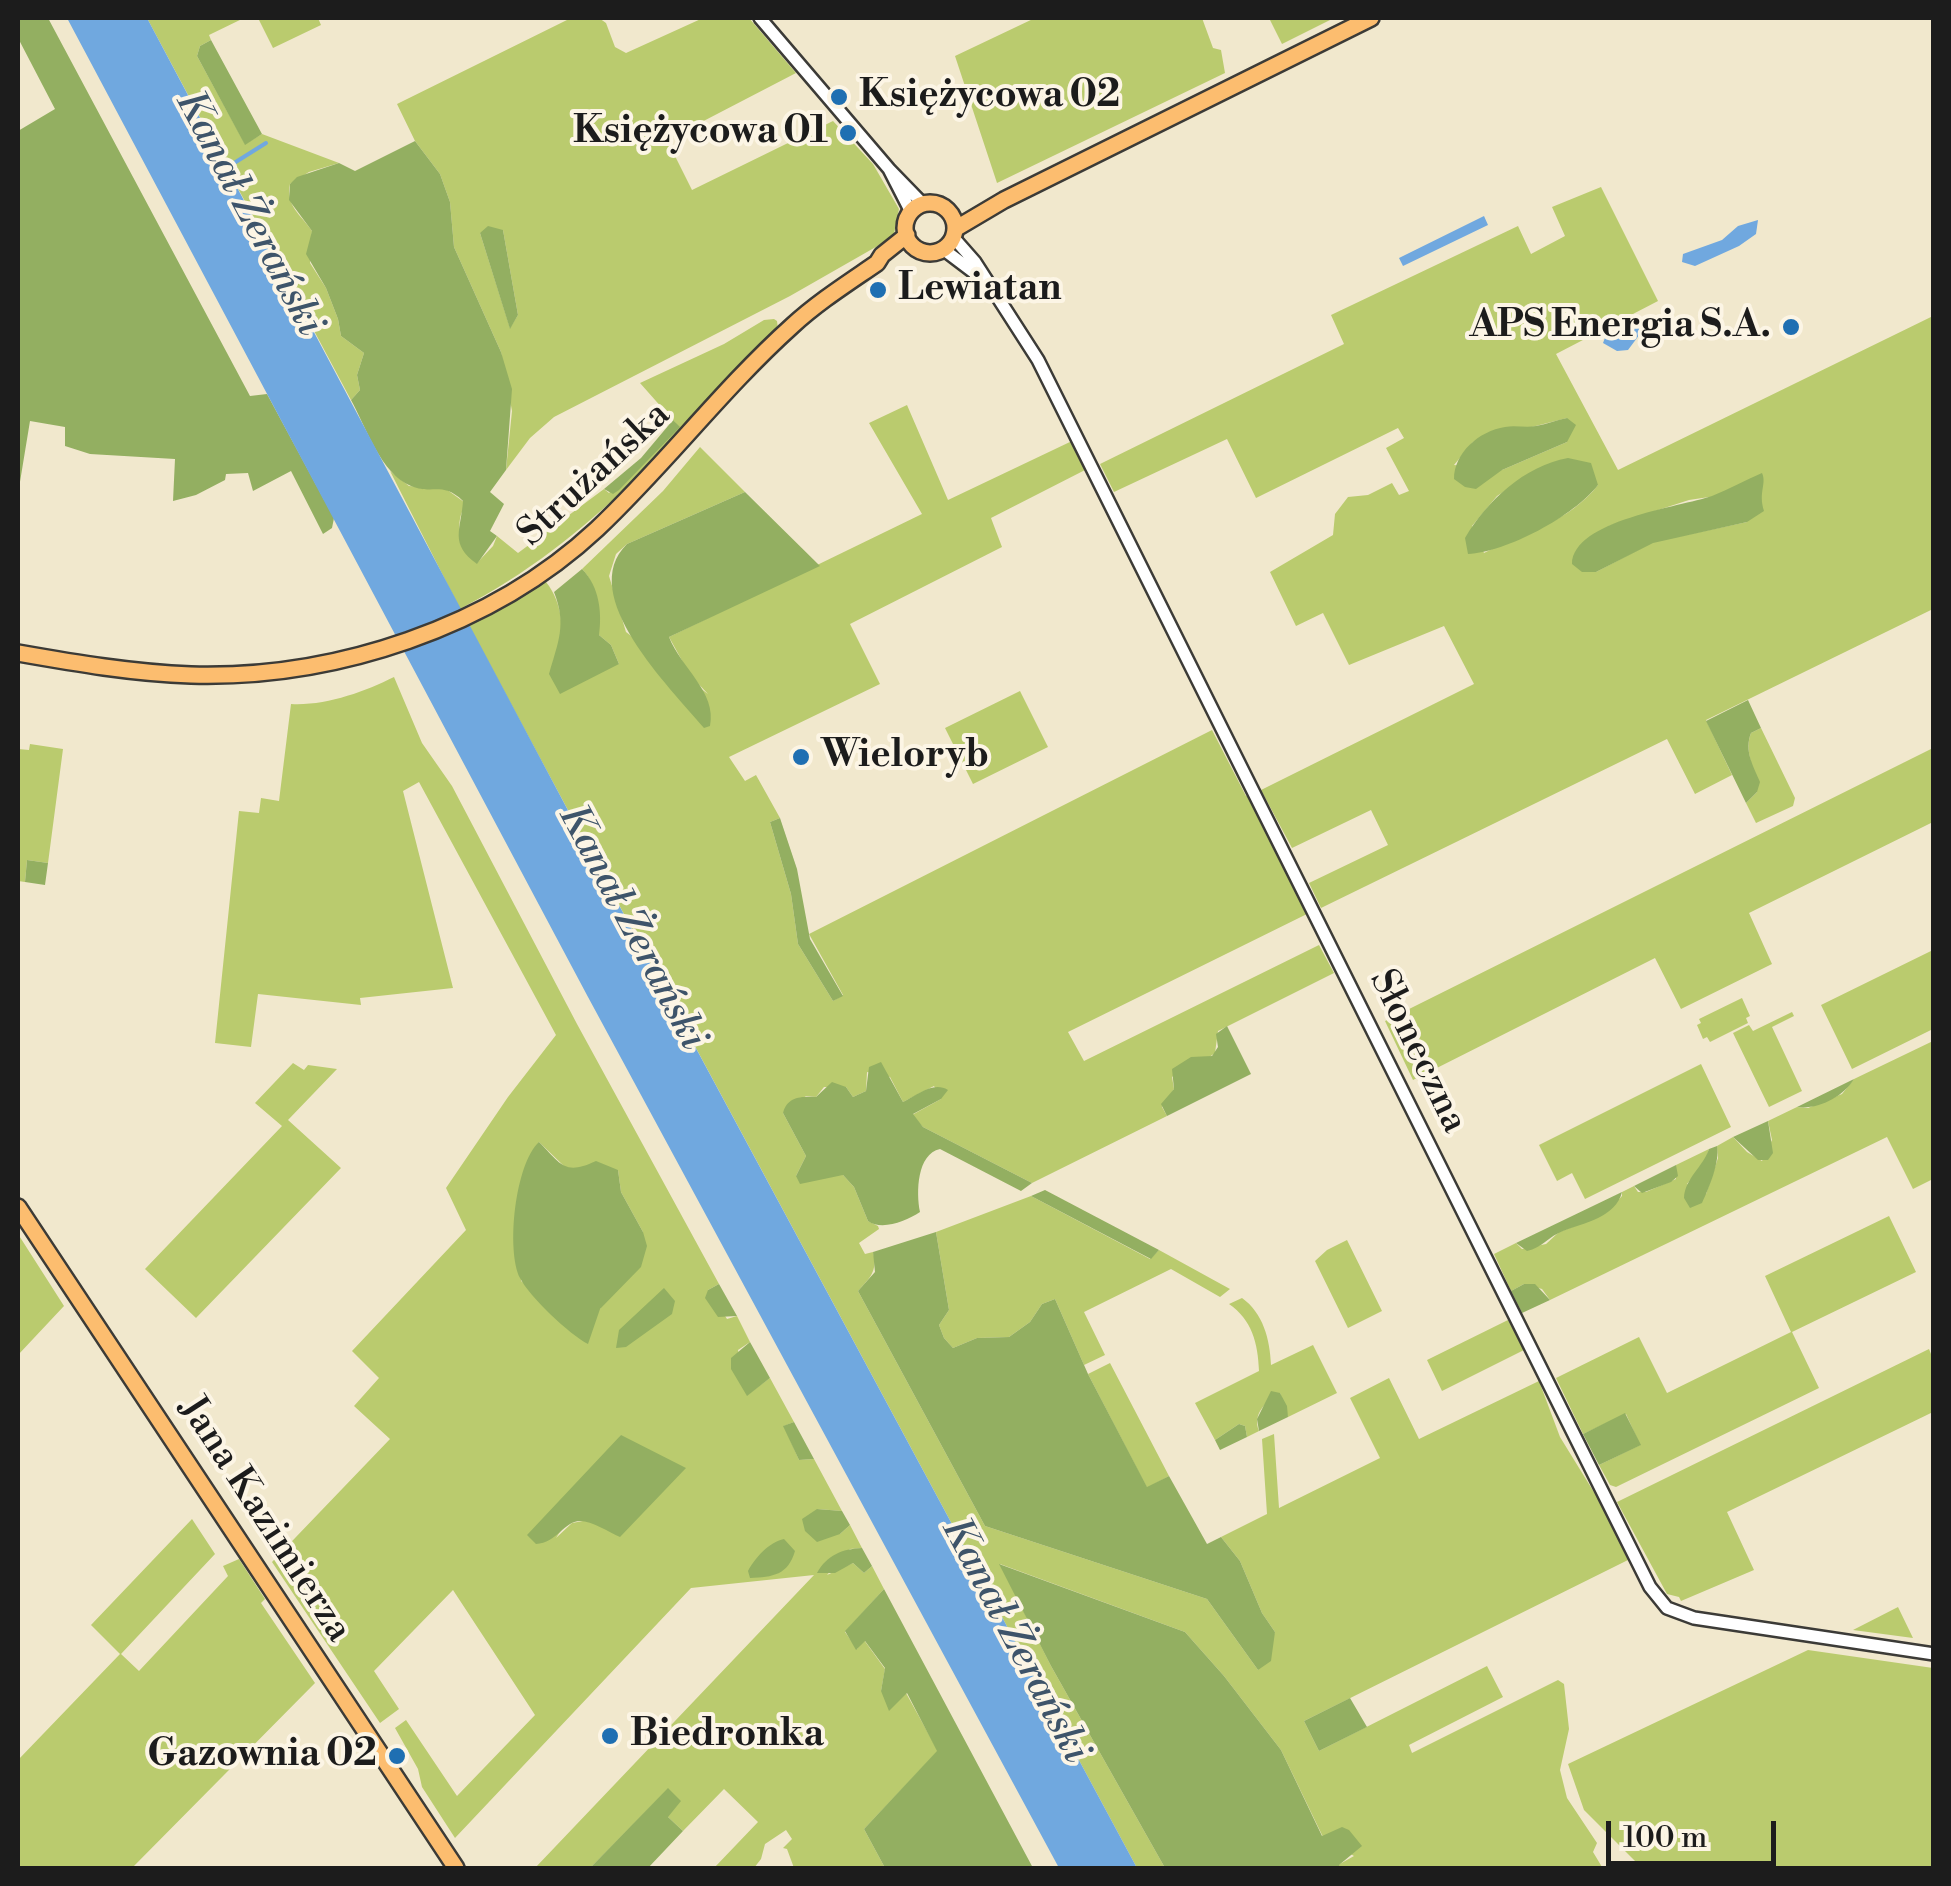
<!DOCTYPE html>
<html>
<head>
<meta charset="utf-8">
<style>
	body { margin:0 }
	#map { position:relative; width:1951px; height:1886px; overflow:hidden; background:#f1e8cd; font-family:"Libre Bodoni",serif }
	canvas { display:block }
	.frame { position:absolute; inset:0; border:20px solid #1c1c1c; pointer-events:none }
	.scale { position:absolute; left:1606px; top:1821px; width:170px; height:45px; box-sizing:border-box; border:5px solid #1c1c1c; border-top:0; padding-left:12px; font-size:30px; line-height:35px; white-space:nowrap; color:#1c1c1c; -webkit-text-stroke:8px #fcf5e5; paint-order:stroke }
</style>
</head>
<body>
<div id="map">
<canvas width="1951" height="1886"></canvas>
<div class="frame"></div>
<div class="scale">100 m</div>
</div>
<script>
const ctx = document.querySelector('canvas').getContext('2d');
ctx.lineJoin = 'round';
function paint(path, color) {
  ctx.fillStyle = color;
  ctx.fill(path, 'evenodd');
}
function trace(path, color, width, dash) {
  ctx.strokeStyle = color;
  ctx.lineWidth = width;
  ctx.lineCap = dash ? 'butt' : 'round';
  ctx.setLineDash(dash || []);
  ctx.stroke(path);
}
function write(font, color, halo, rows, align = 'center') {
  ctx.font = font + ' "Libre Bodoni",serif';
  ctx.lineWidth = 8;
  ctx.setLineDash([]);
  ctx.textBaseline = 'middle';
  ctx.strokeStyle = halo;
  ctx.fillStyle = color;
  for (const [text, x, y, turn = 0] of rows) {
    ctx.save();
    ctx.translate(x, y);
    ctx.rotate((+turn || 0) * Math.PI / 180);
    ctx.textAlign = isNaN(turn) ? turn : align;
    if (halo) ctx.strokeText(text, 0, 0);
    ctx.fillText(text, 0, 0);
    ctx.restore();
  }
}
paint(new Path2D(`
	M147,18H244L209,35L211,40L200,46L197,56L245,144L262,134L339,163L309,172L290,184C285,205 301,215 312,231L310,263L326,288L338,319L341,336L364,353L357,375L360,390L351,400Z
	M258,18H318L321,25L273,48Z
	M571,18H599L606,23L615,47L626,53L703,18H749L796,73L667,140L692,190L833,121L873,164L899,209L894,234L888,240L790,296L554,417L530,438L506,470L512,411L501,352L454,247L450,202L440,174L415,141L397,104ZM503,230L518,315L510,328L480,233Z
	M1035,18H1202L1213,48L1221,50L1225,73L997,183L955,56Z
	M1269,18H1334L1282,44Z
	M1601,187L1658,301L1556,354L1618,470L1933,316V609L1706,720L1732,775L1695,794L1667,739L1321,908L1309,883L1388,845L1371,810L1292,848L1261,790L1474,684L1444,626L1349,665L1323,613L1296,626L1270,572L1333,535L1335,514L1348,497L1368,495L1392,483L1399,495L1409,491L1386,448L1404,438L1398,428L1256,498L1227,439L1114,492L1100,464L1344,344L1331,315L1518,226L1531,254L1565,236L1552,207ZM1567,418V442L1502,470L1454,465L1473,442ZM1598,485C1569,522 1524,533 1484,553L1472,526L1497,496L1511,487ZM1709,497L1747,522L1653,542L1596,572L1609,526L1689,500Z
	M774,319L777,321L778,329C677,436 594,539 460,609L390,471L409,486L446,489L464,502V508C454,524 461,553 477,563L493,546L497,536L518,553L604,489L609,493L679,427L640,383L724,344L764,320Z
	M907,405L948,500L1072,441L1087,469L991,518L1002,547L850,624L880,684L729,757L745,781L756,775L780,818L770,822L791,894L798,944L833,1001L843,995L809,934L1212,730L1246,796L1250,795L1309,913L1068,1032L1084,1061L1319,945L1334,973L1218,1031L1215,1053L1208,1058L1197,1057L1172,1077L1174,1089L1162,1107L1167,1116L1032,1183L923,1127L912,1115L941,1099L934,1086L903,1102L890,1077L867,1072L866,1091L853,1097L846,1087H824L816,1097L806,1096L783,1113L806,1156L796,1176L843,1175L854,1187L868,1221L878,1226L879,1229L859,1243L865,1254L873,1252C878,1271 870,1278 858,1291L985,1526L1207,1599L1258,1670L1275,1632L1262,1613L1240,1561L1221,1537L1267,1514L1262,1439L1274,1434L1279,1508L1380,1458L1350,1398L1389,1378L1419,1439L1539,1381L1560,1437L1600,1502L1628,1560L1304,1721L1319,1751L1487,1666L1503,1697L1409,1745L1412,1753L1558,1680L1564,1684L1569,1729L1560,1770L1567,1798L1597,1843L1593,1852L1602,1867L1340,1868L1338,1865L1354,1856L1323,1837L1281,1750L1224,1676L1185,1632L1000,1564L1051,1666L1165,1868H1137L469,626L546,582C563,603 567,637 553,661L619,664L611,645L599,635C598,614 598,585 582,569L663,491L700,447L745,492L627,544L616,554L609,576L626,632L708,694L690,675L669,637L922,514L869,423Z
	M394,677L422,743L452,786L577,1024L719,1284L708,1290L727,1319L737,1316L750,1342L738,1350L747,1395L770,1378L794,1422L784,1426L799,1460L814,1459L842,1511L817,1509L840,1534L850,1525L862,1548L850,1549L827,1575L853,1563L864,1573L872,1566L884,1589L845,1632L857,1649L864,1640L885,1669L881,1691L906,1693L938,1751L864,1829L885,1868H794L787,1849L783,1848L792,1839L786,1830L765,1844L761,1859L754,1868H714L758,1822L724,1789L683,1831L668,1817V1789L590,1868H535L814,1575L691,1588L455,1838L422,1787L418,1769L395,1728L406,1720L457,1796L535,1715L453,1590L374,1671L399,1709L380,1723L272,1562L390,1439L354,1406L379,1378L352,1351L466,1230L446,1188L508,1097L556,1035L419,782L403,791L453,988L360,998L361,1005L258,994L251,1047L215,1043L239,811L259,813L261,798L279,801L291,704C325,706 364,692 394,677ZM539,1142L566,1168L618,1170L621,1192L643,1232L600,1309L528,1286L521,1281ZM621,1435L583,1521L572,1523L556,1538Z
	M1020,691L1048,747L973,784L945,728Z
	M1761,728L1795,798L1793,806L1756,823L1746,803L1757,792C1757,771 1743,753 1751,733Z
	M30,744L63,749L48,863L27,860L25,882L18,881V749L29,750Z
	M1933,748V822L1749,913L1772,964L1681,1009L1655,958L1413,1080L1385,1021Z
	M1933,950V1029L1852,1069L1821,1005Z
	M1742,998L1750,1016L1746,1018L1748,1023L1710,1042L1707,1037L1703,1039L1697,1025L1701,1023L1699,1019Z
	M1792,1012L1794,1016L1772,1027L1802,1091L1769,1107L1733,1033L1749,1025L1753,1031Z
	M1933,1041V1179L1913,1189L1887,1137L1550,1300L1542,1289L1524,1284L1511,1291L1494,1254L1516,1243L1522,1249L1546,1244L1559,1232L1594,1219L1607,1212L1622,1196V1192L1634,1186L1638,1192H1646L1676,1179V1165L1709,1149L1705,1162L1687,1184L1706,1194L1718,1158L1717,1146L1733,1137L1747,1152L1762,1161L1772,1140L1768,1121L1797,1107L1808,1108L1842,1094L1854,1079Z
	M293,1063L304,1070L308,1065L337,1069L288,1120L341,1168L196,1318L145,1269L282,1126L255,1103Z
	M1701,1064L1731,1127L1585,1199L1572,1173L1557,1181L1539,1145Z
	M1031,1196L1150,1259L1159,1250L1230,1289L1220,1297L1171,1269L1084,1312L1105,1355L1084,1365L1055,1299L1042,1304L1030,1322L1009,1337L977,1338L953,1348L944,1338L939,1325L949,1310L936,1232Z
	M1889,1216L1916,1272L1792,1332L1819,1388L1616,1487L1610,1485L1599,1465L1640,1445L1626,1414L1583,1434L1556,1378L1639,1337L1667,1393L1791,1332L1765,1276Z
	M18,1234L64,1306L18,1355Z
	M1347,1240L1382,1311L1348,1328L1315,1261L1327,1250Z
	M1242,1298C1263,1313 1270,1339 1271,1365L1313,1345L1337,1393L1288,1417L1280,1393C1266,1401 1252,1414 1259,1431L1247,1437L1245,1426L1239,1424L1215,1440L1195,1403L1259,1371C1258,1343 1252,1320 1229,1304Z
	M1508,1320L1524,1350L1442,1391L1427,1360Z
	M1929,1349L1933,1359V1412L1727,1512L1754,1570L1681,1601L1679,1597L1667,1594L1617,1502Z
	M1110,1363L1169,1476L1147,1488L1088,1374Z
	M192,1519L215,1554L121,1654L139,1671L228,1576L223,1566L239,1559L265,1599L261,1603L315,1683L132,1868H18V1760L120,1654L91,1625Z
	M1898,1607L1913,1638L1853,1630Z
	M1808,1650L1933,1668V1868H1642L1584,1810L1568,1764Z`), '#bacb6e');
paint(new Path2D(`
	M18,18H48L250,396L267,394L334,518L332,528L323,534L291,471L253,491L248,473L226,474L225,480L196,495L173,501L175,459L90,454L65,446V427L30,421L18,494V131L55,109L18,38Z
	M211,40L262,134L245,145L197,56L200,46Z
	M415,141L440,174L450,202L454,247L501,352L512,389L506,470L490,492L504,504L490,531L497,536L477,564C449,544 461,530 463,501C442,481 433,495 411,486C381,474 366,427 351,400L360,390L357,375L364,353L341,336L338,319L326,288L306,254L312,231L289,200L290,184L297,177L339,163L355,171Z
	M488,226L503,230L518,315L510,329L480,233Z
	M1567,418L1576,425L1567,442L1502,470L1476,489L1465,487L1454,479C1454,453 1479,431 1505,427C1515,425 1526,428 1536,426C1547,424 1557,420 1567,418Z
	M673,420L680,427L619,490L613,494L604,489L641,458Z
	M1568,458L1591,463L1598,485C1574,516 1507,552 1468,554L1465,538C1487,501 1524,466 1568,458Z
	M1762,473C1767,484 1758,492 1764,511L1747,522L1653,543L1596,572H1582L1572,564C1573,520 1680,507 1712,496C1729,489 1746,480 1762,473Z
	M745,492L820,566L669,637C681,668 717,692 710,726L704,728C670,687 575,595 627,544Z
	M582,569C600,587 602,614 599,635L611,645L619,664L560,694L549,674C558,642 567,625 554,592Z
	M1748,700L1761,728L1751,733C1744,751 1753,765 1760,782L1757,792L1746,803L1706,721Z
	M780,818L797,869L810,939L843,996L833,1001L798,944L791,894L770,822Z
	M27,860L48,863L45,885L25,882Z
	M1227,1026L1251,1074L1167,1116L1161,1104L1174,1089L1172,1069L1191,1057L1212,1056L1218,1047L1216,1034Z
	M881,1062L903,1102C918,1095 933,1081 948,1090L941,1099L913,1114L923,1127L1032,1183L1021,1191L940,1149C917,1154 916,1192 920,1212C906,1221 882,1231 868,1221L854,1187L843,1175L800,1184L796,1176L806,1156L783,1113C787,1097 801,1096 816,1097L832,1082L846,1087L853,1097L866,1091L869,1067Z
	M1854,1079C1843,1097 1818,1110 1797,1107Z
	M1768,1121L1773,1153L1768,1160H1758L1733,1137Z
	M539,1142C561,1164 564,1176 596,1161L618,1170L621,1192L643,1232L647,1246L641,1267L600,1309L588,1344C570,1335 529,1296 520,1278C506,1250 515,1164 539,1142Z
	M1717,1146C1720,1162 1709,1188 1702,1203L1690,1208L1684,1198C1685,1178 1703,1167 1709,1149Z
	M1676,1165L1678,1176L1671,1182L1642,1193L1634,1186Z
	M1045,1190L1159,1250L1151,1259L1031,1196Z
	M1622,1192C1616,1217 1584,1223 1563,1231C1549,1236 1542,1248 1527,1251L1516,1243Z
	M936,1232L949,1310L939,1325L944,1338L953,1348L977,1338L1009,1337L1030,1322L1042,1304L1055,1299L1088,1374L1147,1487L1169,1476L1207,1544L1221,1537L1240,1561L1262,1613L1275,1632L1271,1661L1258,1670L1207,1599L985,1526L858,1291L875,1272L873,1252Z
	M719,1284L737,1316L718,1317L705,1298L708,1290Z
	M1524,1284H1535L1550,1300L1522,1313L1511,1291Z
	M664,1288L675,1301L672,1314L626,1347L616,1348L619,1330Z
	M750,1342L770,1378L747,1396L731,1369V1358Z
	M1271,1391L1280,1393L1287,1406L1288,1417L1259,1431L1257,1419Z
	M1625,1413L1641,1445L1599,1465L1583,1434Z
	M794,1422L814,1459L799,1460L783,1426Z
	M1239,1424L1245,1426L1247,1437L1220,1450L1215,1440Z
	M621,1435L686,1468L620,1537C609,1532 592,1521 580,1521C564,1521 557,1543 536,1544L527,1535Z
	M817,1509L842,1511L850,1525L840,1534L817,1542L805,1531L802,1519Z
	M784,1539L795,1551C788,1575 773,1577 750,1578L748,1571C755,1558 769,1542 784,1539Z
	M862,1548L872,1566L864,1573L853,1563L835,1573H817C827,1555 842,1549 862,1548Z
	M999,1564L1185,1632L1224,1676L1281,1750L1322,1836L1342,1827L1349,1830L1362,1846L1339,1865L1340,1868H1165L1051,1666Z
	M884,1589L1033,1868H885L864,1829L937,1751L907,1693L889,1711L881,1691L885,1668L865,1641L856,1650L845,1631Z
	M1350,1698L1367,1727L1319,1751L1304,1721Z
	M668,1788L681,1801L668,1817L683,1831L648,1868H590Z`), '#93af61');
paint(new Path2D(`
	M67,18H147L571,816L1137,1868H1059L588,997Z
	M1484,216L1488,225L1403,266L1399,258Z
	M1758,220L1756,234L1739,246L1695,266L1682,262L1683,254L1722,240L1738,226Z
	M1634,324L1638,325L1640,334L1628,350L1617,351L1603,343L1606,335L1626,333Z`), '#70a8df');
trace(new Path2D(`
	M223,170L266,143`), '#70a8df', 4);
const minor = new Path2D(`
	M760,18L889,169L923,204
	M889,169L911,212
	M953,237L975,262L1038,360L1650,1587L1667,1608L1694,1618L1934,1654
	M943,249L980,277`);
const major = new Path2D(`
	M905 228a25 25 0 1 1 50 0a25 25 0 1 1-50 0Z
	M955,229L1004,200L1371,18
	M18,653C75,663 133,673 191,675C334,679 491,628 597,529C665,465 722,389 792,326C818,302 848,283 877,263L882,255L907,235
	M18,1207L456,1868`);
trace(minor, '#3c3b37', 16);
trace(major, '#3c3b37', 20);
trace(minor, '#fff', 11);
trace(major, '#fcbd6f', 15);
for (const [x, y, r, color] of [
	[839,97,10,"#1f6fb2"],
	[848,133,10,"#1f6fb2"],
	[878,290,10,"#1f6fb2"],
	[1791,327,10,"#1f6fb2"],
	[801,757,10,"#1f6fb2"],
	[610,1736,10,"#1f6fb2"],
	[397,1756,10,"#1f6fb2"]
]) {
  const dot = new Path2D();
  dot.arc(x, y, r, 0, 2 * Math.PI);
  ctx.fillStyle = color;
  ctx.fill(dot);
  trace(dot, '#fcf5e5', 4);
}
write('bold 38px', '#1c1c1c', '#fcf5e5', [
	["Księżycowa 02",859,97],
	["Księżycowa 01",828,133,"right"],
	["Lewiatan",898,290],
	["APS Energia S.A.",1771,327,"right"],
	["Wieloryb",821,757],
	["Biedronka",630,1736],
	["Gazownia 02",377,1756,"right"]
], 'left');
write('38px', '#1c1c1c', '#fcf5e5', [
	["Strużańska",595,475,-43],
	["Słoneczna",1417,1052,64],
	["Jana Kazimierza",264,1520,57]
]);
write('italic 40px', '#3e546a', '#fcf5e5', [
	["Kanał Żerański",248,214,62],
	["Kanał Żerański",631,928,62],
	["Kanał Żerański",1014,1641,62]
]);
</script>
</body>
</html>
